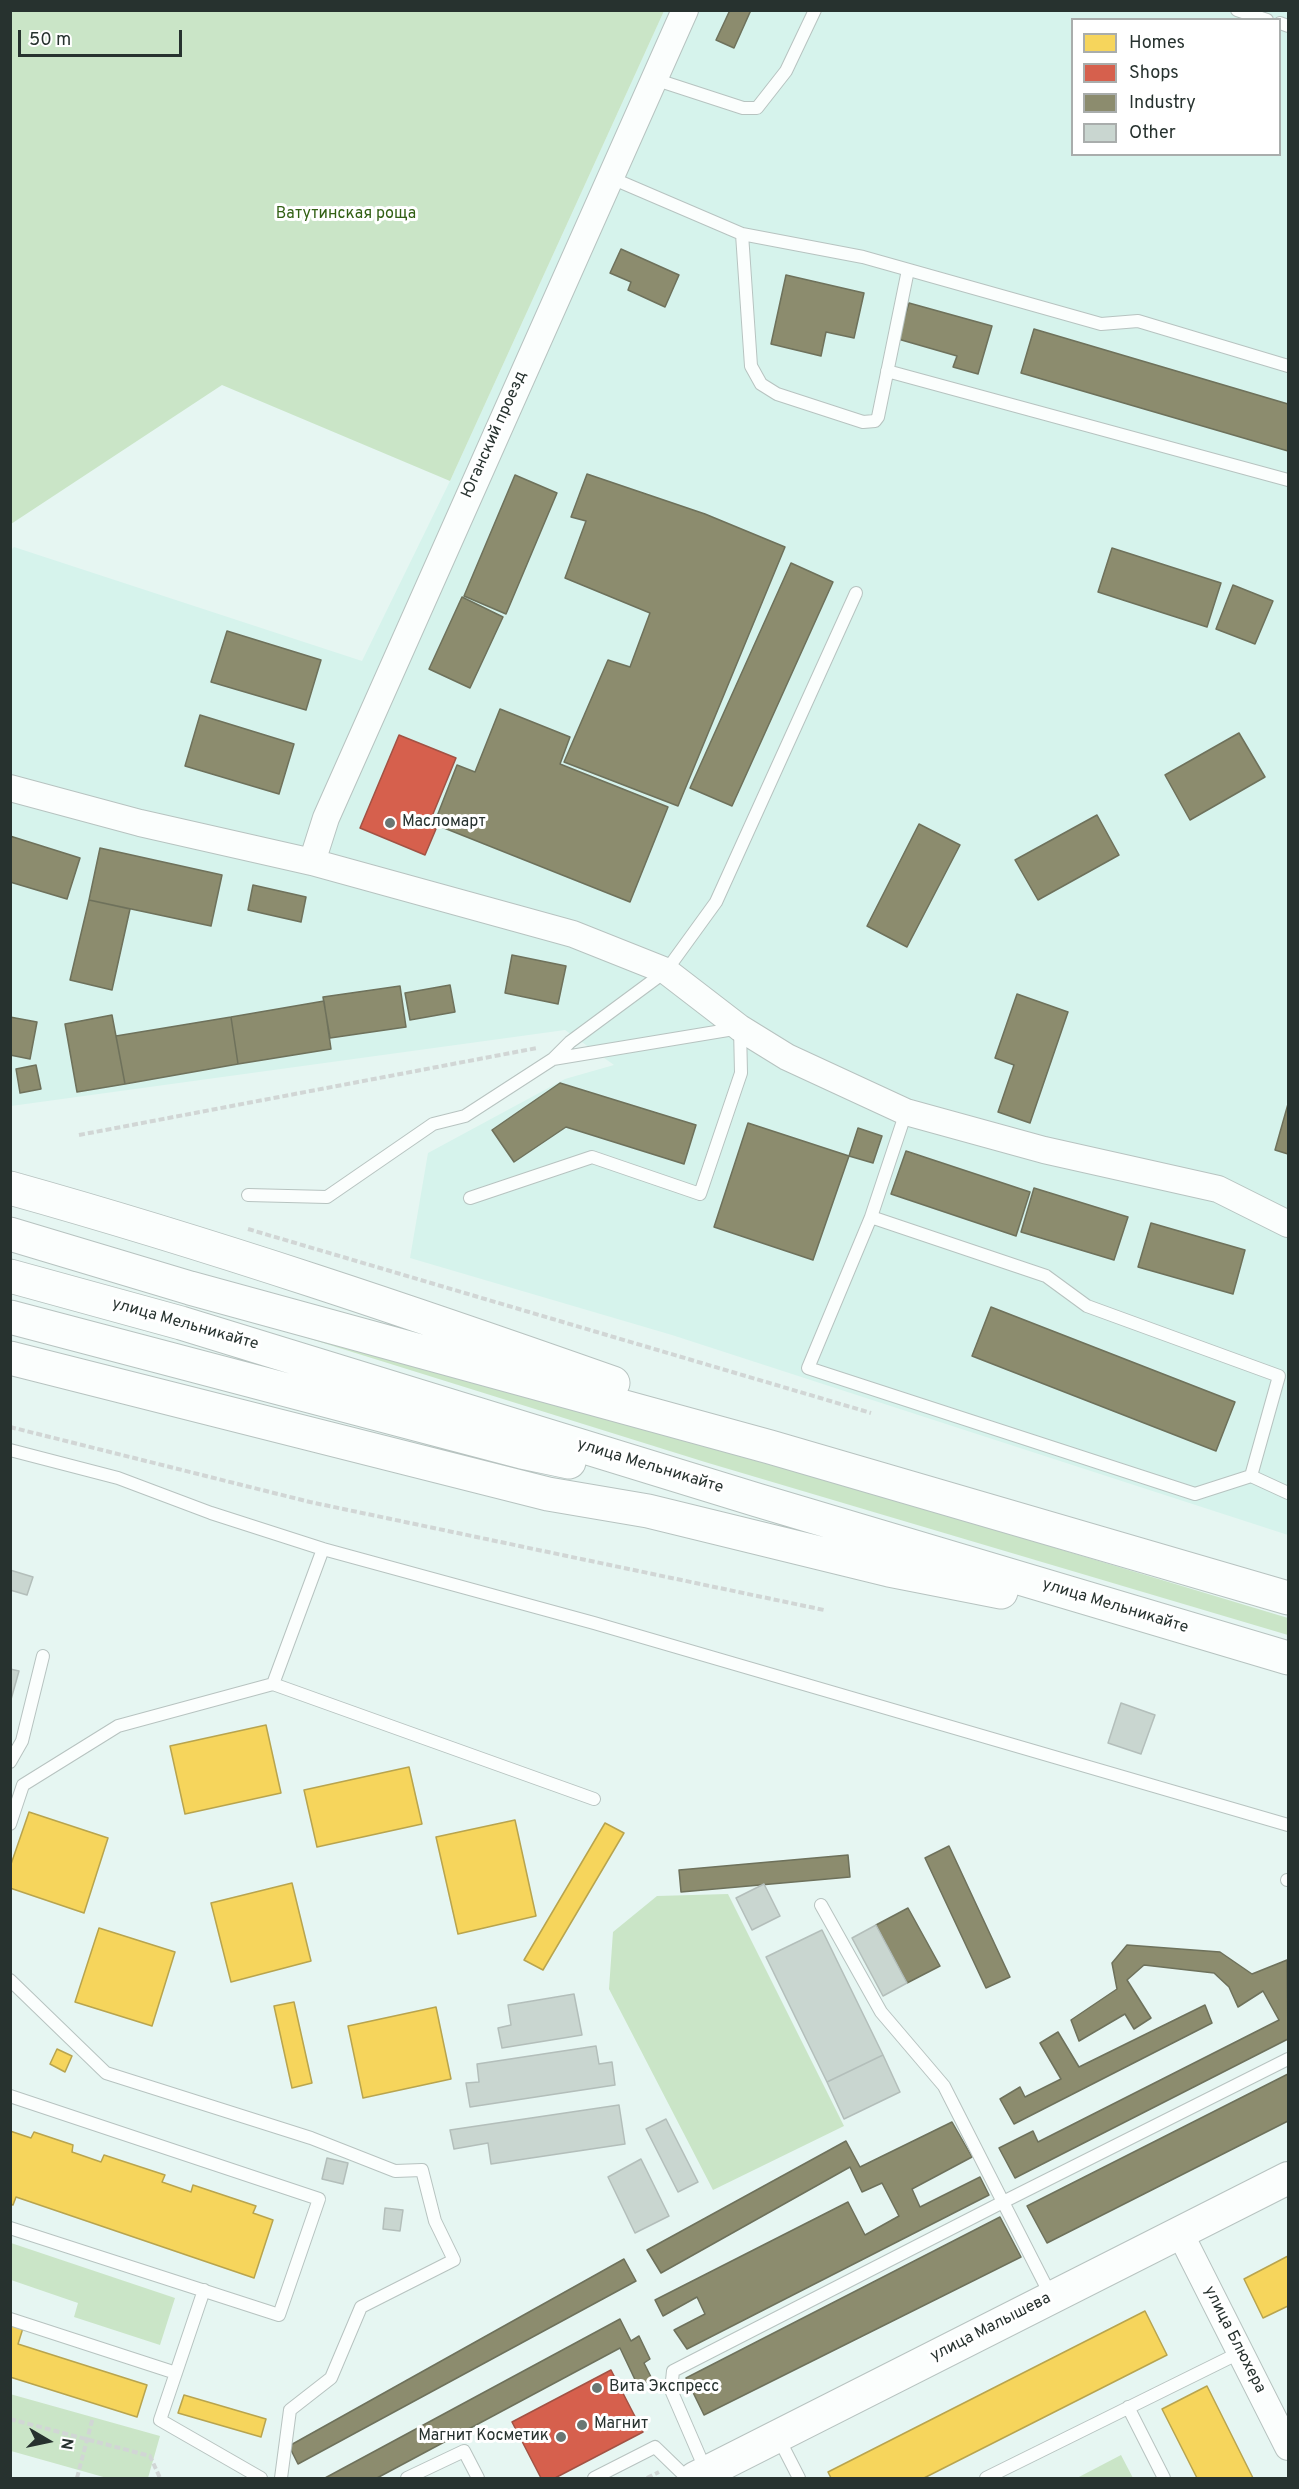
<!DOCTYPE html>
<html>
<head>
<meta charset="utf-8">
<style>
	body { margin:0 }
	#map { position:relative; width:1299px; height:2489px; overflow:hidden; background:#e6f6f2; font-family:Overpass,sans-serif }
	canvas { display:block }
	.frame { position:absolute; inset:0; border:12px solid #27322f; pointer-events:none }
	.legend { position:absolute; left:1071px; top:18px; width:210px; height:138px; box-sizing:border-box; background:#fff; border:2px solid #a9adac; margin:0; padding:8px 10px; list-style:none; font-size:18px; color:#27322f }
	.legend li { display:flex; align-items:center; gap:12px; height:30px }
	.legend b { width:30px; border:2px solid #a9adac }
	.north { position:absolute; left:18px; top:2411px; width:60px; height:60px; -webkit-text-stroke:4px #fff; paint-order:stroke; rotate:99deg; font-size:16px; font-weight:700; line-height:24px; text-align:center; color:#27322f }
	.north::after { content:''; display:block; margin:auto; width:21px; height:27px; background:#27322f; clip-path:polygon(50% 0,100% 100%,50% 72%,0 100%) }
	.scale { position:absolute; left:18px; top:30px; width:164px; height:27px; box-sizing:border-box; border:3px solid #27322f; border-top:0; padding-left:8px; font-size:18px; line-height:21px; white-space:nowrap; color:#27322f; -webkit-text-stroke:4px #fff; paint-order:stroke }
</style>
</head>
<body>
<div id="map">
<canvas width="1299" height="2489"></canvas>
<div class="frame"></div>
<ul class="legend">
<li><b style="height:16px;background:#f6d55c"></b>Homes</li>
<li><b style="height:16px;background:#d6604d"></b>Shops</li>
<li><b style="height:16px;background:#8c8c6e"></b>Industry</li>
<li><b style="height:16px;background:#c9d6d0"></b>Other</li>
</ul>
<div class="north">N</div>
<div class="scale">50 m</div>
</div>
<script>
const ctx = document.querySelector('canvas').getContext('2d');
ctx.lineJoin = 'round';
function paint(path, color) {
  ctx.fillStyle = color;
  ctx.fill(path, 'evenodd');
}
function trace(path, color, width, dash) {
  ctx.strokeStyle = color;
  ctx.lineWidth = width;
  ctx.lineCap = dash ? 'butt' : 'round';
  ctx.setLineDash(dash || []);
  ctx.stroke(path);
}
function write(font, color, halo, rows, align = 'center') {
  ctx.font = font + ' Overpass,sans-serif';
  ctx.lineWidth = 6;
  ctx.setLineDash([]);
  ctx.textBaseline = 'middle';
  ctx.strokeStyle = halo;
  ctx.fillStyle = color;
  for (const [text, x, y, turn = 0] of rows) {
    ctx.save();
    ctx.translate(x, y);
    ctx.rotate((+turn || 0) * Math.PI / 180);
    ctx.textAlign = isNaN(turn) ? turn : align;
    if (halo) ctx.strokeText(text, 0, 0);
    ctx.fillText(text, 0, 0);
    ctx.restore();
  }
}
paint(new Path2D(`
	M664,11H1288V1535L672,1335L410,1258L428,1153L565,1079L614,1065L565,1030L11,1106L10,551L14,547L362,661L450,481ZM1072,20H1280V154H1072Z`), '#d6f3ec');
paint(new Path2D(`
	M11,10H664V11L450,481L222,385L11,524Z
	M302,1332L840,1483L1288,1618V1635L705,1462L301,1336Z
	M728,1894L844,2126L713,2190L609,1989L613,1932L657,1896Z
	M11,2243L175,2298L160,2345L74,2317L78,2303L11,2280Z
	M10,2394L160,2436L148,2478H107L11,2451Z
	M1121,2455L1133,2478H1077Z`), '#cae5c7');
const homes = new Path2D(`
	M266,1725L281,1793L185,1814L170,1746Z
	M409,1767L422,1824L317,1847L304,1790Z
	M29,1812L108,1838L84,1913L10,1888V1867Z
	M515,1820L536,1916L458,1934L436,1837Z
	M605,1823L624,1833L543,1970L524,1960Z
	M292,1883L311,1961L231,1982L211,1903Z
	M99,1928L175,1952L152,2026L75,2002Z
	M294,2002L312,2083L292,2088L274,2006Z
	M436,2007L451,2079L363,2098L348,2026Z
	M57,2049L72,2056L65,2072L50,2064Z
	M10,2131L31,2138L34,2132L73,2145L72,2152L101,2162L104,2155L165,2175L162,2182L191,2192L193,2185L256,2206L253,2213L273,2220L254,2278L16,2197L13,2205L10,2204Z
	M1288,2256V2306L1263,2318L1244,2279Z
	M1145,2311L1167,2355L924,2478H831L828,2472Z
	M10,2324L23,2328L18,2344L147,2385L137,2417L10,2377Z
	M1207,2386L1253,2478H1197L1162,2409Z
	M184,2395L266,2419L261,2437L178,2413Z`);
paint(homes, '#f6d55c');
trace(homes, '#b8a44e', 1.5);
const shops = new Path2D(`
	M399,735L456,758L428,826L436,829L425,855L360,828Z
	M611,2370L643,2432L555,2478H541L512,2422Z`);
paint(shops, '#d6604d');
trace(shops, '#a25244', 1.5);
const industry = new Path2D(`
	M730,10H751L734,48L716,40Z
	M621,249L679,275L665,307L628,290L631,282L610,273Z
	M786,275L864,293L854,338L826,332L821,356L771,344Z
	M909,303L992,326L978,374L953,367L957,356L898,339Z
	M1034,329L1288,404V451L1021,373Z
	M587,474L705,514L785,547L678,806L564,762L608,660L630,667L650,613L565,578L586,521L571,517Z
	M515,475L557,493L506,614L464,596Z
	M1112,548L1221,583L1207,627L1098,592Z
	M791,563L833,582L732,806L690,788Z
	M1233,585L1273,601L1255,644L1216,629Z
	M462,597L503,617L470,688L429,669Z
	M227,631L321,660L306,710L211,682Z
	M500,709L570,737L560,764L668,807L630,902L434,824L457,765L475,772Z
	M200,715L294,744L279,794L185,766Z
	M1239,733L1265,777L1190,820L1165,775Z
	M1097,815L1119,855L1038,900L1015,860Z
	M919,824L960,845L907,947L867,926Z
	M10,836L80,858L67,899L10,882Z
	M100,848L222,875L211,926L89,900Z
	M253,885L306,897L301,922L248,910Z
	M89,900L130,909L112,990L70,980Z
	M512,955L566,966L558,1004L505,993Z
	M450,985L455,1012L410,1020L405,993Z
	M400,986L406,1027L330,1038L323,997Z
	M1017,994L1068,1012L1030,1123L998,1112L1014,1065L995,1058Z
	M324,1001L331,1049L238,1064L231,1017Z
	M112,1015L125,1084L77,1092L65,1024Z
	M10,1017L37,1022L30,1059L10,1055Z
	M231,1017L238,1064L125,1084L116,1036Z
	M36,1065L41,1089L20,1093L16,1069Z
	M560,1083L696,1125L684,1164L566,1127L514,1162L492,1130Z
	M1288,1104V1154L1275,1150Z
	M748,1123L849,1156L813,1260L714,1227Z
	M858,1128L882,1136L873,1163L849,1156Z
	M906,1151L1030,1192L1016,1236L891,1194Z
	M1034,1188L1128,1217L1114,1260L1021,1232Z
	M1151,1223L1245,1250L1233,1294L1138,1267Z
	M991,1307L1235,1402L1216,1451L972,1356Z
	M949,1846L1010,1977L986,1988L925,1858Z
	M848,1855L850,1877L681,1892L679,1870Z
	M908,1908L940,1966L907,1983L876,1925Z
	M1127,1945L1220,1952L1252,1974L1287,1960L1288,2039L1015,2178L999,2148L1033,2131L1038,2142L1279,2020L1263,1991L1238,2007L1229,1987L1214,1973L1144,1965L1127,1980L1151,2018L1134,2029L1125,2014L1079,2041L1071,2020L1117,1989L1112,1963Z
	M1205,2005L1212,2023L1014,2124L1000,2099L1020,2087L1025,2097L1061,2079L1040,2043L1058,2032L1079,2067Z
	M1288,2074V2121L1047,2243L1027,2206Z
	M952,2122L972,2157L912,2189L920,2207L980,2177L989,2195L687,2349L674,2330L705,2314L697,2297L663,2316L655,2300L848,2202L865,2235L899,2216L882,2183L862,2192L850,2167L661,2273L647,2250L846,2141L860,2167Z
	M1000,2217L1021,2257L704,2415L686,2378Z
	M624,2259L636,2281L298,2464L289,2446Z
	M620,2319L631,2341L639,2336L650,2359L644,2363L652,2379L638,2386L620,2348L377,2478H325Z`);
paint(industry, '#8c8c6e');
trace(industry, '#6e715b', 1.5);
const building = new Path2D(`
	M10,1570L33,1577L27,1595L10,1590Z
	M10,1669L19,1671L10,1703Z
	M1121,1703L1155,1715L1141,1754L1108,1743Z
	M764,1884L780,1916L752,1930L736,1898Z
	M876,1925L907,1983L883,1996L852,1938Z
	M822,1930L883,2055L827,2082L766,1957Z
	M574,1994L582,2035L502,2048L498,2028L511,2025L508,2005Z
	M596,2046L599,2064L612,2062L615,2085L470,2107L466,2083L479,2082L477,2064Z
	M883,2055L900,2092L844,2119L827,2082Z
	M619,2105L625,2144L491,2164L488,2143L454,2149L450,2130Z
	M666,2119L698,2182L678,2192L646,2129Z
	M327,2158L348,2163L343,2184L322,2179Z
	M641,2159L669,2216L635,2233L608,2177Z
	M385,2208L403,2210L400,2231L383,2229Z`);
paint(building, '#c9d6d0');
trace(building, '#b3beba', 1.5);
const service = new Path2D(`
	M1237,10L1267,20
	M1280,23L1288,26
	M654,79L743,108H757L786,71L815,10
	M609,177L742,234L863,257L1101,324L1138,321L1288,366
	M742,234L751,366L761,384L777,394L863,422L875,421L878,417L908,270
	M887,371L1288,480
	M553,1059L570,1042L666,971L716,902L856,593
	M906,1112L871,1217L1046,1276L1087,1306L1279,1376L1251,1476L1288,1493
	M248,1195L327,1197L433,1124L465,1116L553,1059L740,1028L741,1073L700,1194L592,1157L470,1198
	M871,1217L808,1368L1195,1494L1251,1476
	M10,1450L118,1478L211,1513L323,1549L594,1623L1288,1825
	M273,1684L323,1549
	M10,1762L22,1741L43,1656
	M10,1824L23,1785L118,1726L273,1684L594,1799
	M1287,1880H1288
	M10,1980L106,2073L311,2138L395,2171L422,2170L435,2221L454,2260L361,2307L331,2378L290,2410L281,2478
	M10,2096L319,2199L279,2315L10,2228
	M204,2290L160,2420L261,2478
	M1051,2296L1003,2202L1288,2059
	M10,2319L176,2373
	M1128,2407L1164,2478
	M778,2437L799,2478
	M706,2471L671,2390L673,2371L1003,2202L944,2086L881,2012L821,1905
	M407,2478L464,2451L478,2478
	M594,2478L655,2447L687,2478
	M986,2478L1241,2352`);
const minor = new Path2D(`
	M10,788L140,823L312,862L573,934L666,971L740,1028L787,1057L906,1112L1044,1150L1218,1189L1288,1224
	M312,862L326,818L685,10
	M1180,2233L1288,2447`);
const tertiary = new Path2D(`
	M695,2478L1288,2178`);
const secondary = new Path2D(`
	M10,1188C214,1245 414,1313 613,1383
	M10,1234L190,1288L770,1447L1288,1598
	M10,1276L181,1323L757,1500L1288,1658
	M10,1317L522,1452L569,1462
	M10,1358L548,1494L648,1511L889,1570L1001,1592`);
trace(service, '#b7c3c0', 14);
trace(minor, '#b7c3c0', 28);
trace(tertiary, '#b7c3c0', 34);
trace(secondary, '#b7c3c0', 35);
trace(new Path2D(`
	M79,1135L537,1048
	M248,1229L871,1413
	M10,1427L310,1502L824,1610
	M10,2419L150,2456L160,2478
	M77,2478L93,2417
	M647,2478L659,2472`), '#d1d6d5', 4, [6, 3]);
trace(service, '#fbfefd', 12);
trace(minor, '#fbfefd', 26);
trace(tertiary, '#fbfefd', 32);
trace(secondary, '#fbfefd', 33);
for (const [x, y, r, color] of [
	[390,823,6,"#6a7773"],
	[597,2388,6,"#6a7773"],
	[582,2425,6,"#6a7773"],
	[561,2437,6,"#6a7773"]
]) {
  const dot = new Path2D();
  dot.arc(x, y, r, 0, 2 * Math.PI);
  ctx.fillStyle = color;
  ctx.fill(dot);
  trace(dot, '#fff', 2);
}
write('16px', '#326014', '#fff', [
	["Ватутинская роща",346,215]
]);
write('16px', '#27322f', '#fff', [
	["Юганский проезд",495,435,-66],
	["улица Мельникайте",185,1325,16],
	["улица Мельникайте",650,1467,17],
	["улица Мельникайте",1115,1607,17],
	["улица Малышева",991,2328,-27],
	["улица Блюхера",1234,2340,63]
]);
write('16px', '#27322f', '#fff', [
	["Масломарт",402,823],
	["Вита Экспресс",609,2388],
	["Магнит",594,2425],
	["Магнит Косметик",549,2437,"right"]
], 'left');
</script>
</body>
</html>
